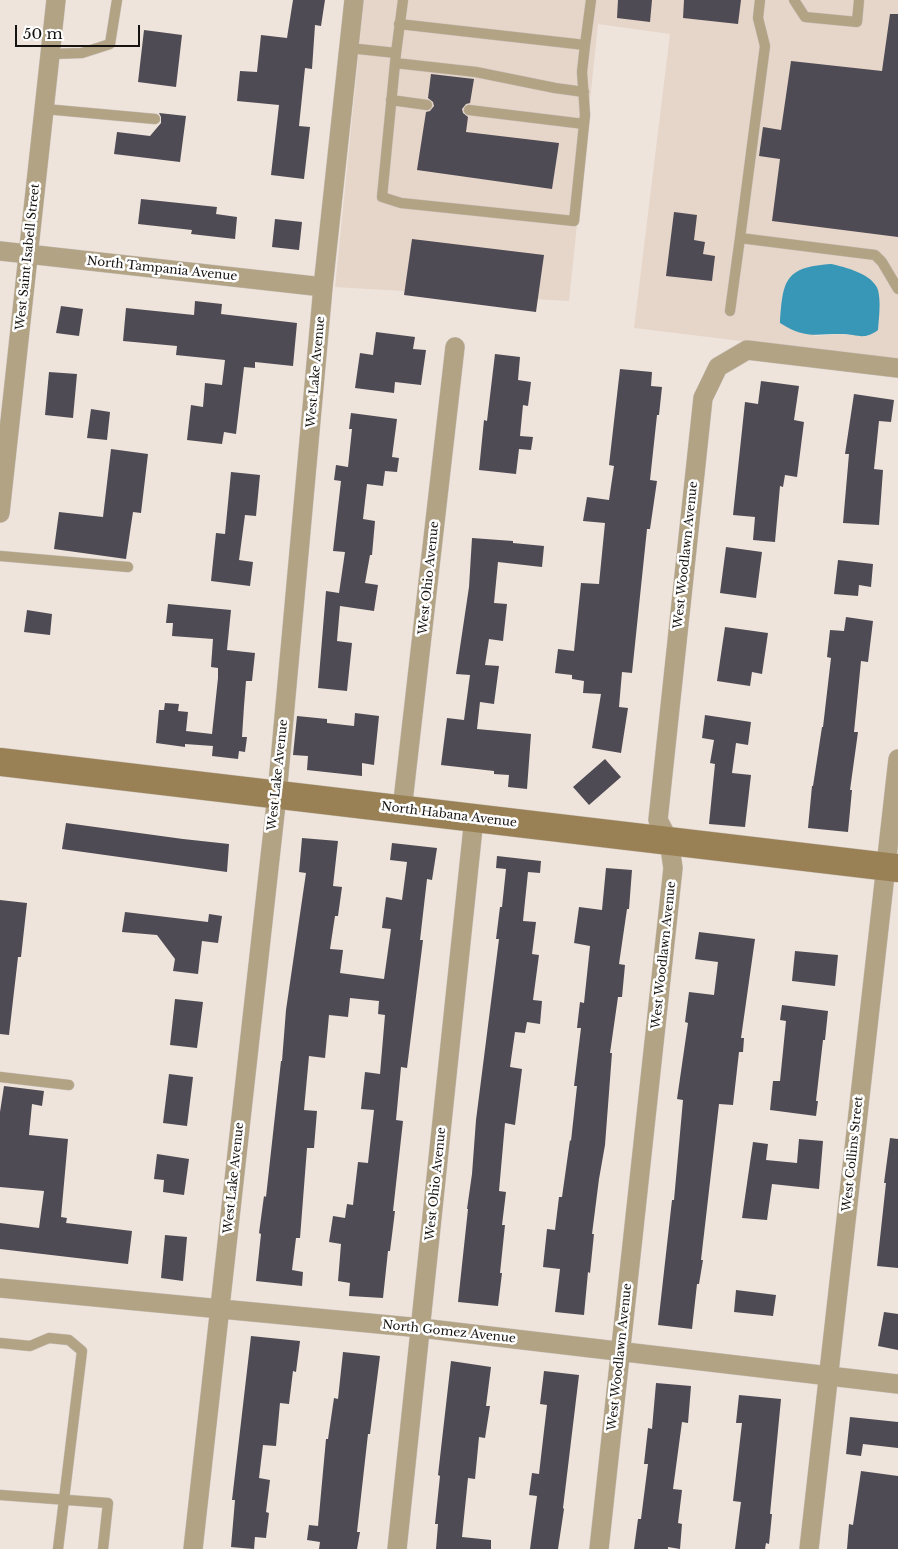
<!DOCTYPE html>
<html>
<head>
<meta charset="utf-8">
<style>
	body { margin:0 }
	#map { position:relative; width:898px; height:1549px; overflow:hidden; background:#eee4dc; font-family:"Libre Baskerville",serif }
	canvas { display:block }
	.scale { position:absolute; left:15px; top:25px; width:125px; height:22px; box-sizing:border-box; border:2px solid #15120f; border-top:0; padding-left:6px; font-size:15px; line-height:18px; white-space:nowrap; color:#15120f; -webkit-text-stroke:4px #fff; paint-order:stroke }
</style>
</head>
<body>
<div id="map">
<canvas width="898" height="1549"></canvas>
<div class="scale">50 m</div>
</div>
<script>
const ctx = document.querySelector('canvas').getContext('2d');
ctx.lineJoin = 'round';
function paint(path, color) {
  ctx.fillStyle = color;
  ctx.fill(path, 'evenodd');
}
function trace(path, color, width, dash) {
  ctx.strokeStyle = color;
  ctx.lineWidth = width;
  ctx.lineCap = dash ? 'butt' : 'round';
  ctx.setLineDash(dash || []);
  ctx.stroke(path);
}
function write(font, color, halo, rows, align = 'center') {
  ctx.font = font + ' "Libre Baskerville",serif';
  ctx.lineWidth = 5;
  ctx.setLineDash([]);
  ctx.textBaseline = 'middle';
  ctx.strokeStyle = halo;
  ctx.fillStyle = color;
  for (const [text, x, y, turn = 0] of rows) {
    ctx.save();
    ctx.translate(x, y);
    ctx.rotate((+turn || 0) * Math.PI / 180);
    ctx.textAlign = isNaN(turn) ? turn : align;
    if (halo) ctx.strokeText(text, 0, 0);
    ctx.fillText(text, 0, 0);
    ctx.restore();
  }
}
paint(new Path2D(`
	M364,0H898V360L634,328L670,34L598,24L569,301L335,287ZM879,301L869,336L841,334L813,336Z`), '#e6d5c9');
paint(new Path2D(`
	M831,264C845,267 873,274 878,290C881,302 879,317 878,330C863,341 858,334 841,334C814,334 805,339 780,323C783,281 784,267 831,264Z`), '#3896b7');
paint(new Path2D(`
	M293,0H325L321,26L315,25L312,69L305,68L299,126L310,127L304,179L271,175L279,105L237,101L240,71L257,72L261,35L287,38Z
	M618,0H652L650,22L617,18Z
	M684,0H741L738,24L683,18Z
	M890,14H898V237L772,221L780,159L759,156L763,127L781,130L791,61L882,71Z
	M144,30L182,35L176,87L138,82Z
	M431,74L474,79L470,103L466,104L462,109L463,113L468,117L466,132L559,143L552,189L417,170L426,112L430,111L434,106L433,102L428,98Z
	M159,113L186,116L180,162L114,154L117,132L150,136L161,123V117Z
	M141,199L217,207L216,214L237,217L235,239L191,234L192,230L138,224Z
	M674,212L697,215L694,240L705,242L703,254L715,256L712,281L666,276Z
	M275,219L302,222L299,250L272,247Z
	M412,239L544,255L536,312L404,295Z
	M195,301L222,304L221,314L297,323L293,366L255,362V368L244,367L236,434L224,432L222,444L187,440L191,405L203,407L205,383L222,385L225,360L176,355L177,346L123,341L126,308L194,315Z
	M61,306L83,309L79,336L56,333Z
	M376,332L415,337L413,349L426,350L421,385L395,382L394,393L355,388L360,353L373,355Z
	M495,354L520,357L518,380L531,382L528,406L523,405L520,436L533,437L531,450L519,449L516,474L479,470L484,420L487,421Z
	M620,369L652,372L651,386L662,387L659,415H657L650,480L657,481L650,529H647L632,673L622,672L619,707L628,708L621,753L592,748L601,694L583,693L584,681L572,679V675L555,673L558,649L574,651L581,583L599,584L605,523L583,521L587,497L609,500L614,466L609,465Z
	M49,372L77,374L73,418L45,415Z
	M761,381L799,386L794,420L804,422L797,477L785,475L783,487L780,486L775,542L753,540L755,517L733,515L745,402L758,404Z
	M854,394L894,400L891,422L879,421L874,469L883,470L879,525L843,523L849,454H845Z
	M91,409L110,412L107,440L87,438Z
	M351,413L397,419L392,457L399,458L397,472L385,471L383,486L367,484L363,519L375,521L372,555H370L365,583L378,585L374,611L340,606L337,641L352,643L347,691L318,688L326,591L339,593L345,552L333,551L341,481L334,480L336,465L348,467L352,429H349Z
	M111,449L148,454L141,513L133,512L126,559L54,549L59,512L103,517Z
	M231,472L260,475L256,516L245,515L239,560L253,562L250,586L211,581L216,533L225,534Z
	M472,538L513,541V543L544,546L542,567L498,562L494,603L507,604L503,641L489,639L485,665L499,666L494,704L480,702L477,729L531,734L527,789L508,787L509,775L494,774V771L441,765L447,718L464,720L470,675L456,674L469,587Z
	M726,547L762,552L756,598L720,593Z
	M838,560L873,564L871,587L859,585L858,596L834,594Z
	M168,604L231,610L227,650L255,653L252,681H246L244,706L242,737H247L245,752L239,751L238,759L212,756L213,746L185,744V747L156,743L159,710H164L165,703L179,704L178,711L188,712L186,731L212,734L218,678V668L211,667L213,639L172,636L173,623H166Z
	M27,610L52,614L50,635L24,632Z
	M846,617L873,621L868,662L861,661L854,732H858L850,790H852L848,832L808,828L812,786H813L822,727H823L831,658L827,657L830,630L844,631Z
	M725,627L768,633L762,674L752,672L750,686L717,681Z
	M355,713L379,716L374,765L362,763V776L307,770L308,756L293,755L297,716L327,719V723L354,726Z
	M705,715L751,722L748,745L736,743L732,773L751,775L745,827L709,824L715,764L710,763L714,740L702,738Z
	M605,759L621,777L589,805L573,787Z
	M66,823L183,839L229,844L227,872L62,849Z
	M302,838L338,841L333,886L342,887L338,916H335L330,949L343,950L340,973L384,979L391,929L382,928L386,897L402,900L407,862L390,860L392,843L437,848L432,880L427,879L420,940H423L407,1068L401,1067L396,1120L403,1121L393,1211H395L390,1251H388L383,1298L349,1296L350,1283L338,1281L341,1244L329,1242L333,1216L345,1218L347,1204L353,1205L358,1162L368,1163L374,1110L361,1109L365,1072L380,1074L385,1015L378,1014L379,1001L350,998L348,1017L329,1015L325,1058L309,1056L304,1110L317,1111L314,1148H307L300,1238H296L292,1270L303,1272L302,1286L256,1281L261,1234L259,1233L264,1196L266,1197L281,1061H282L286,1010L306,873L299,872Z
	M497,856L541,861L540,873L528,872L523,921L536,922L532,954L539,955L533,1000L542,1001L540,1024L527,1022L525,1033L515,1032L510,1067L522,1069L515,1125L505,1123L499,1191L506,1192L502,1225H505L500,1273H502L498,1306L458,1302L468,1209H467L472,1174L476,1120L499,939H496L500,907H502L506,869L496,868Z
	M606,868L632,870L629,909H627L619,964L625,965L622,997H618L610,1053H612L605,1145L599,1179L592,1234H594L590,1273L588,1272L584,1315L555,1312L560,1269L543,1267L547,1229L555,1230L559,1197H562L570,1140L571,1141L577,1086H574L581,1028H577L580,1002L584,1003L590,946L574,943L579,907L602,910Z
	M0,900L27,903L21,957H18L9,1035L0,1034Z
	M125,912L208,922L209,914L222,916L218,943L202,941L198,974L173,971L175,959L157,935L122,932Z
	M699,932L755,939L741,1038H744L743,1052H739L733,1105L719,1104L701,1260H703L699,1284H697L692,1329L658,1325L672,1200H674L683,1100L677,1099L688,1023L685,1022L689,992L714,995L718,962L695,959Z
	M795,951L838,955L835,986L792,981Z
	M175,999L203,1002L197,1048L170,1045Z
	M782,1005L828,1011L825,1040H823L816,1101H818L816,1116L770,1110L773,1081H780L786,1021L780,1020Z
	M169,1074L193,1077L187,1126L163,1123Z
	M4,1086L44,1091L42,1106L32,1104L29,1135L68,1139L61,1217L67,1218L66,1223L132,1231L128,1264L0,1249V1223L39,1228L44,1191L0,1187V1112Z
	M890,1138L898,1139V1268L877,1266L886,1183H884Z
	M799,1139L823,1141L819,1189L772,1184L767,1220L742,1218L753,1142L768,1144L766,1160L797,1163Z
	M157,1154L189,1159L184,1195L163,1192L164,1180L154,1179Z
	M165,1235L187,1237L183,1281L161,1278Z
	M736,1290L776,1295L773,1316L734,1312Z
	M884,1312L898,1314V1350L878,1346Z
	M251,1336L300,1341L296,1372L293,1371L289,1404L280,1403L276,1446L263,1445L259,1478L270,1480L266,1512L269,1513L266,1538L255,1537L254,1549L231,1547L235,1500H232Z
	M343,1352L380,1356L370,1434H368L357,1532H360L357,1549H319L320,1542L307,1540L309,1525L318,1526L326,1439H328L334,1398L338,1399Z
	M451,1361L491,1367L486,1406H490L485,1438L479,1437L475,1479L468,1478L462,1537L491,1540V1549H436L438,1524H435L440,1476L438,1475Z
	M544,1371L579,1375L563,1508L564,1509L558,1549H530L537,1496L529,1495L532,1473L539,1474L547,1405L540,1404Z
	M656,1383L691,1386L688,1423L682,1422L673,1489L682,1490L678,1523L682,1524L680,1549L668,1547V1549H634L638,1519H641L648,1464H644L648,1428L652,1429Z
	M739,1395L781,1399L770,1514H772L769,1544L766,1543L765,1549H735L741,1502L733,1501L742,1423H736Z
	M850,1417L898,1422V1448L863,1444L861,1456L846,1454Z
	M861,1471L898,1476V1549H847L849,1524L853,1525Z`), '#4f4b54');
const lane = new Path2D(`
	M760,0L758,18L765,46L740,238L875,255L882,262L898,289
	M794,0L805,17L857,22L859,0
	M585,45L591,0
	M349,48L396,53L403,0
	M396,53L382,197L401,203L574,221L585,115L582,72L585,45L399,24
	M51,54L82,53L110,44L117,0
	M395,63L476,72L555,88L584,92
	M391,100L427,105
	M45,109L155,119
	M469,110L584,124
	M730,311L740,238
	M0,556L128,567
	M0,1077L69,1085
	M0,1343L30,1346L49,1338L69,1340L82,1351L58,1549
	M0,1495L108,1503L103,1549`);
const street = new Path2D(`
	M0,251L323,287
	M0,513L56,0
	M402,810L455,347
	M0,1288L421,1328L898,1384
	M193,1549L277,795L323,287L354,0
	M397,1549L474,818
	M599,1549L673,868L669,841L658,820L703,398L718,367L747,350L898,368
	M809,1549L898,759`);
const secondary = new Path2D(`
	M0,762L898,868`);
trace(lane, '#cbc2bb', 11);
trace(street, '#cbc2bb', 20);
trace(secondary, '#cbc2bb', 29);
trace(lane, '#b2a385', 10);
trace(street, '#b2a385', 19);
trace(secondary, '#998155', 28);
write('12px', '#15120f', '#fff', [
	["West Saint Isabell Street",28,257,-84],
	["North Tampania Avenue",162,269,6],
	["West Lake Avenue",316,372,-85],
	["West Woodlawn Avenue",686,555,-84],
	["West Ohio Avenue",429,578,-84],
	["West Lake Avenue",278,775,-84],
	["North Habana Avenue",449,815,7],
	["West Woodlawn Avenue",664,955,-84],
	["West Collins Street",853,1154,-84],
	["West Lake Avenue",234,1178,-84],
	["West Ohio Avenue",436,1184,-84],
	["North Gomez Avenue",449,1332,6],
	["West Woodlawn Avenue",620,1357,-84]
]);
</script>
</body>
</html>
